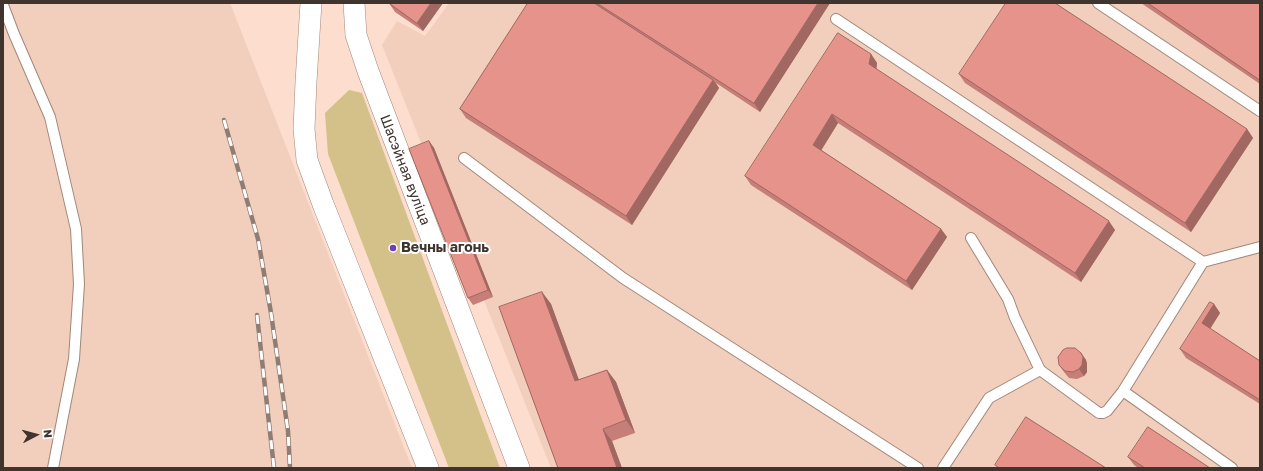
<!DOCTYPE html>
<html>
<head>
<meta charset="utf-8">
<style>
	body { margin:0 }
	#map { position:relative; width:1263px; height:471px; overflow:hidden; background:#fcddce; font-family:"Golos Text",sans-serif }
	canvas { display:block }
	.frame { position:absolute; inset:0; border:4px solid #3f342e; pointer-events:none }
	.north { position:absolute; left:16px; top:415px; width:40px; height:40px; -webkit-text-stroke:3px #fff; paint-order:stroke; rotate:84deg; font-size:11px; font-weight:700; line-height:16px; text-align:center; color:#3f342e }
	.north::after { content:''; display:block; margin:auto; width:14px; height:18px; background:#3f342e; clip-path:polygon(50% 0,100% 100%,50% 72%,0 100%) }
</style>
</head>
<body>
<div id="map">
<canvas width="1263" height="471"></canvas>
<div class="frame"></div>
<div class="north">N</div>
</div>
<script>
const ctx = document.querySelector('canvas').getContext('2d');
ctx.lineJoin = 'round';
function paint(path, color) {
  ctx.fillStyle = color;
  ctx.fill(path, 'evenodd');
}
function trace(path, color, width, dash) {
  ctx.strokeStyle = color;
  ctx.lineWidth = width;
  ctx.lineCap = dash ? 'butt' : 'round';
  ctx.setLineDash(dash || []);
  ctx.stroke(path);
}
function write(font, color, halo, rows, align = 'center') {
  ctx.font = font + ' "Golos Text",sans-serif';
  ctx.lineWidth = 4;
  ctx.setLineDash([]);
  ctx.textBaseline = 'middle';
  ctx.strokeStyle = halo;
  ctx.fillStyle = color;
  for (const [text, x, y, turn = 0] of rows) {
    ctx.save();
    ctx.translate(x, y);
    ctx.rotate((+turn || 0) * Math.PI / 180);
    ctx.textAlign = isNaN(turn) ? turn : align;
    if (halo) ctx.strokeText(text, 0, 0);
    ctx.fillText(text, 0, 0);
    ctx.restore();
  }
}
paint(new Path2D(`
	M3,3H230L412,468H3Z
	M449,3H1260V468H551L382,45L397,21L425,36Z`), '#f2cebc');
paint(new Path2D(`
	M349,90L362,93L500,468H449L328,154L325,113Z`), '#d4c189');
const lane = new Path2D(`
	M1098,3L1260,111
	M3,5L14,34L50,117L76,229L79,284L74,359L53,468
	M836,19L1203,262
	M464,158L623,278L918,468
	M971,238L1008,299L1015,318L1040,370
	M1123,391L1232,468
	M943,468L989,398L1040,370L1099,413H1103L1107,411L1123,391L1203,262L1260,247`);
const street = new Path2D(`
	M311,3L306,82L304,129L307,160L323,204L428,468
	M354,3L356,35L368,71L519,468`);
trace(lane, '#a28779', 12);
trace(street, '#a28779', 22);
trace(lane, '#fff', 10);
trace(street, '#fff', 21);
const rail = new Path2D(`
	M224,120L258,239L271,313L288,431L290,468
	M257,315L274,468`);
trace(rail, '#8f7c72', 4.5);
trace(rail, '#fff', 3, [9]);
paint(new Path2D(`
	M389,3H443L423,31L395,12Z
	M528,3H830L760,112L716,83L719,88L632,225L466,118L460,109Z
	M1141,3H1260V84Z
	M871,54L877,63L876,69L1115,230L1081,282L838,123L821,150L941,229L947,237L912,290L751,185L745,176Z
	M959,74L1247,129L1253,138L1191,232L965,83Z
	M429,141L434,148L493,297L473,305L468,298Z
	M542,292L551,304L579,380L607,370L616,382L635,433L612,441L622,468H558Z
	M1214,304L1220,313L1210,329L1260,361V404L1186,358L1180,349Z
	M1081,353L1086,360L1087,364V372L1084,376L1077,379L1069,378L1064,372L1059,365Z
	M1128,457L1210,468H1138L1134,465Z`), '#c67e78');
paint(new Path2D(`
	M431,3H443L423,31L417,23Z
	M818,3H830L760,112L754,103Z
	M871,54L877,63L876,73L869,64Z
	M713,80L719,88L632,225L626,216Z
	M832,114L838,123L819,154L813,145Z
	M1247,129L1253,138L1191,232L1185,223Z
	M429,141L434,148L493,297L488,290Z
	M1109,221L1115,230L1081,282L1075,273Z
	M941,229L947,237L912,290L906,281Z
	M542,292L551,304L584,394L575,381Z
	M1214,304L1220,313L1208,332L1202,323Z
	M1081,353L1086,360L1087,364V372L1084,376L1079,369Z
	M607,370L616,382L635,433L626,420Z
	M603,429L612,441L622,468H617Z`), '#a16761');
const building = new Path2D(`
	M389,3H431L417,23Z
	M528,3H594L713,80L626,216L460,109Z
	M597,3H818L754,103Z
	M1006,3H1055L1247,129L1185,223L959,74Z
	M1148,3H1260V80Z
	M838,33L871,54L869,64L1109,221L1075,273L832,114L813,145L941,229L906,281L745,176Z
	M429,141L488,290L468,298L409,149Z
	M542,292L575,381L607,370L626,420L603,429L617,468H558L499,307Z
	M1210,302L1214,304L1202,323L1260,361V400L1180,349Z
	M1067,348H1075L1081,353L1083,357L1082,365L1079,369L1073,372L1065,371L1059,365L1058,357L1063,350Z
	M1026,417L1106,468H999L995,465Z
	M1148,427L1210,468H1145L1128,457Z`);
paint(building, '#e6938b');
trace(building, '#a16761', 1);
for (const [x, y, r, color] of [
	[393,248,4,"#6f3fb7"]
]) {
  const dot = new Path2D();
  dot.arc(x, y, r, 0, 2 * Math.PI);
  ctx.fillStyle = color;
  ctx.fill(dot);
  trace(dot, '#fff', 1.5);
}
write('14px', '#3f342e', '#fff', [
	["Шасэйная вуліца",405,170,69]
]);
write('bold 14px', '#3f342e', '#fff', [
	["Вечны агонь",401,248]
], 'left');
</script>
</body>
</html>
